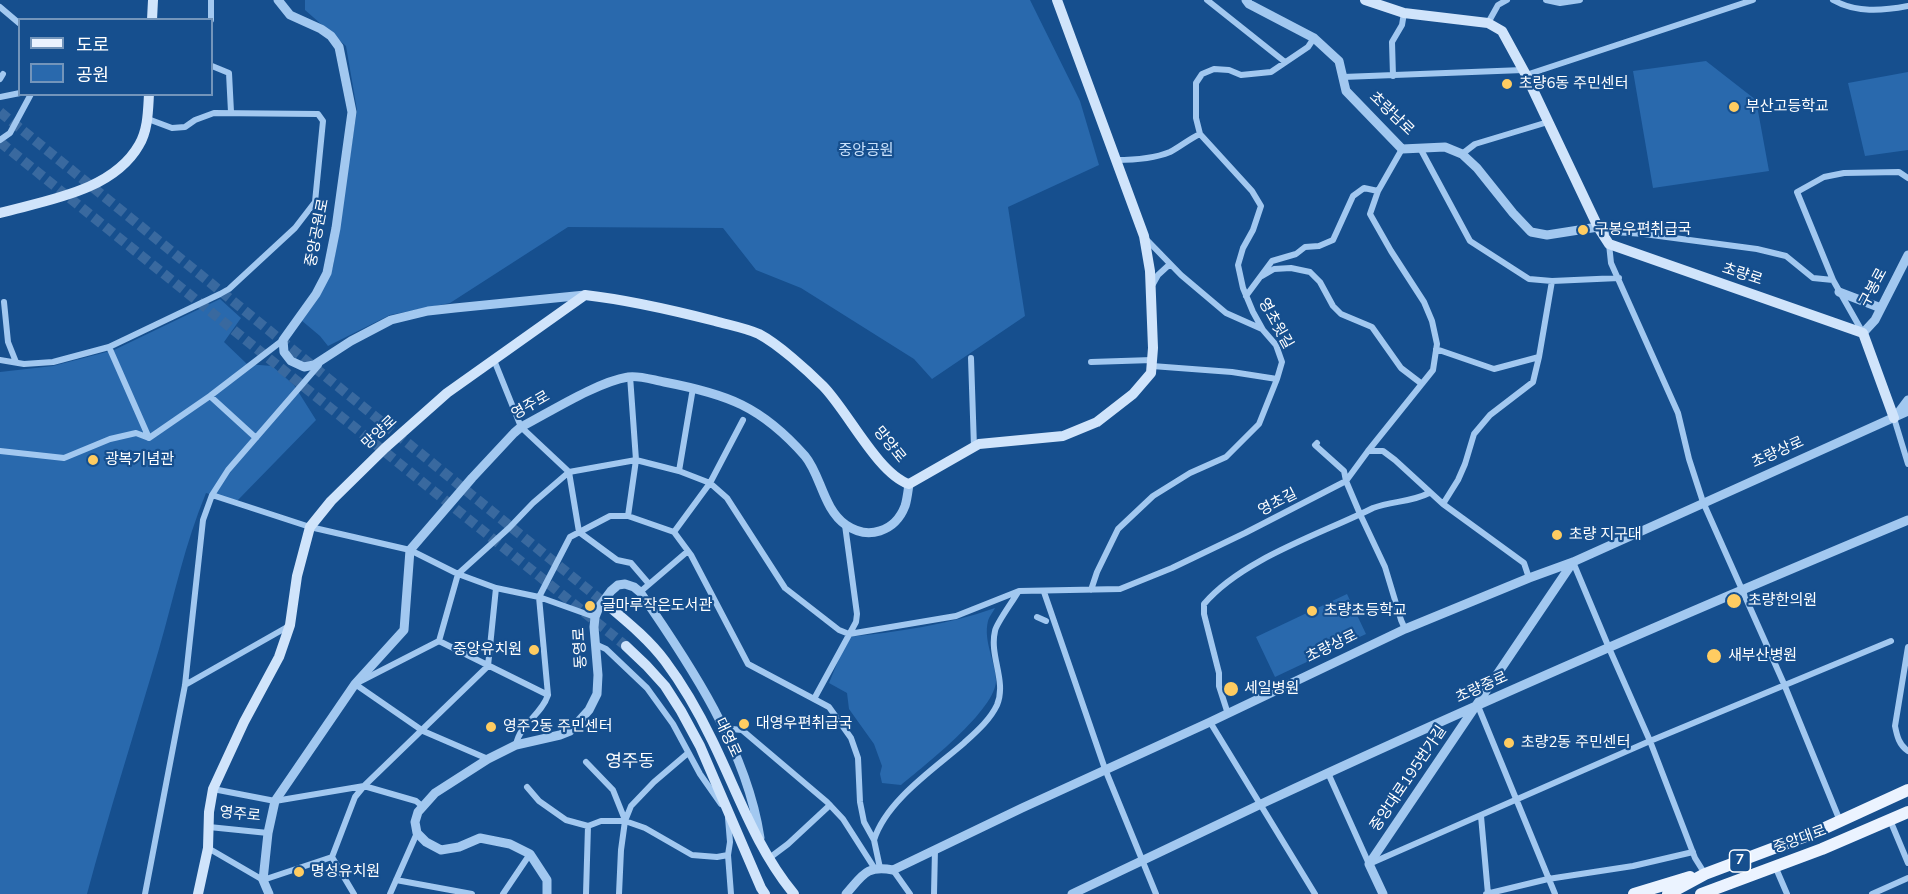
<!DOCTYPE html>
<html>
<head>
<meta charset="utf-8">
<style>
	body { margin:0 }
	#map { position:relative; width:1908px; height:894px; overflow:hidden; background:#164f8e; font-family:"Nunito Sans","Noto Sans KR",sans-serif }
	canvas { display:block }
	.legend { position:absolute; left:18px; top:18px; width:195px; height:78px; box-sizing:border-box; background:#164f8e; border:2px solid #7395bb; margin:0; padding:8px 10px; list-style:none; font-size:18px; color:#fff }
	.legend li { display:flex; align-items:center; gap:12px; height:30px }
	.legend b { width:30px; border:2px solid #7395bb }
</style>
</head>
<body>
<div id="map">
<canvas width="1908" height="894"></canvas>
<ul class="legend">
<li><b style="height:8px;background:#ebf3ff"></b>도로</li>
<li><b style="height:16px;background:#2969ad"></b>공원</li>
</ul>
</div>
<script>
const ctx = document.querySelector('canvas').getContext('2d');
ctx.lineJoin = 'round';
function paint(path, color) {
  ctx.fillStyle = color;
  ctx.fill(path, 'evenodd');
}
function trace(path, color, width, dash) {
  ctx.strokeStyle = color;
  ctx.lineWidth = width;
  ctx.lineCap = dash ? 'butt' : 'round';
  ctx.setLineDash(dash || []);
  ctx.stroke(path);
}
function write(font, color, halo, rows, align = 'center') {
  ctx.font = font + ' "Nunito Sans","Noto Sans KR",sans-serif';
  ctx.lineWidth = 4.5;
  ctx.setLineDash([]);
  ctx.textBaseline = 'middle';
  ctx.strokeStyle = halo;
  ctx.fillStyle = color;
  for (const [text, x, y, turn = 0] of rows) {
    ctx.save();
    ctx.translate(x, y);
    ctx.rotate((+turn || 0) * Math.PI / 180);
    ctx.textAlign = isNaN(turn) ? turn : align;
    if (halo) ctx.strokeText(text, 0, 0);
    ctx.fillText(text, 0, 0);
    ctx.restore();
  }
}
paint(new Path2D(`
	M305,0H1030L1080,101L1099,165L1008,207L1025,316L932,379L914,359L801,288L756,270L723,228L568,227L450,303L390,315L328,346L320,336L301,320L319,295L333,267L357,110L346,46L305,10Z
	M1706,61L1756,100L1769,171L1653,188L1633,71Z
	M1908,72V150L1865,156L1848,83Z
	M220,299L241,318L224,342L247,364L272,366L294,385L316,420L237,501L206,493C185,543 174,597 159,649C135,731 109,812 87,894H0V372L53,366L114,350Z
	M1347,594L1366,634L1275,677L1256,637Z
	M995,608C993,612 989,617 988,621C983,641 995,660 996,680C997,709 923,767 901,785L882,783L880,774L882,766L874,744L849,709L847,693L829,683L848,637C898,632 947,625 995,608Z`), '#2969ad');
trace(new Path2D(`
	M0,112L612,609
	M0,142L626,646`), '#39699f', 10, [10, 5]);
trace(new Path2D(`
	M1207,0L1285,62
	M1546,0L1560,3L1580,0
	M1833,0C1856,13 1882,11 1908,6
	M0,7L20,24
	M211,20V0
	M1488,23L1498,5L1507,0
	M212,66L229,73L231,112
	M1526,75L1753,0
	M1393,76L1392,42L1402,25L1404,13
	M1343,77L1523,70
	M0,79L3,74
	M0,97L20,93
	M0,140L10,133L31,94
	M1420,148L1470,241L1529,279L1552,281L1619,278
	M1462,154L1475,144L1548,122
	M1116,160C1134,160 1153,159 1170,152C1180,147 1189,139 1200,134
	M1601,231L1644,234L1757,249L1786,256L1813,278L1833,280
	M1146,239L1181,275L1226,313L1262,329
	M1609,244L1611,263L1678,413L1689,459L1703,502L1784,684L1840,821
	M1262,276L1274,269L1291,268L1310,272L1320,282L1333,306L1341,314L1372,327L1401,368L1422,384
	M1153,284L1158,275L1170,264
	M1246,296L1272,261L1296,254L1305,247L1319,246L1333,240L1353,196L1364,188L1378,191
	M4,302L8,342L16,362
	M1863,333L1833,280L1797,192L1824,177L1844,173L1899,172L1908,178
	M109,347L149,438
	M1436,349L1494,369L1539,357
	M971,358L974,447
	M0,360L24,364L53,362L109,347L220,294L229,289L295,228L315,202L323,121L318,114L214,113L195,120L185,127L172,128L148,119
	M494,360L521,427L569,472L579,532L617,560L631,563L649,584
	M1091,362L1152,360
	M1152,366L1232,372L1277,379
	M210,396L256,438
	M1894,418L1908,464
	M1317,443L1315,445L1344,471L1346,481L1360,514L1385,567L1401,620L1405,629
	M0,451L64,458L110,439L136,433L149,438L210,396L283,340
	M1368,451H1383L1395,460L1443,504L1524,563L1529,578
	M679,471L693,388
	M212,495L310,527L410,550L458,574L496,588L539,597L595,617
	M1443,504L1458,480L1465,464L1474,434L1490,415L1533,382L1539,357L1552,281
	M628,516L636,460L630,376
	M674,532L691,555L748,664L829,707L851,738L858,758L860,802L864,822L874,840L880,868
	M674,532L710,483L743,420
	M1573,562L1609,648L1650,741L1695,858L1705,874
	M1091,590L1097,572L1118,529L1153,496L1190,473L1226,457L1259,424L1277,379L1282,362L1276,345L1263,330L1253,312L1243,288L1238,265L1243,248L1253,230L1261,206L1252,191L1200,134L1196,118V83L1202,74L1214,69L1229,70L1241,75L1271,72L1308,47L1314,38
	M640,592L688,551
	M1044,592L1105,769L1156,894
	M1037,617L1046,621
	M439,641L548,695
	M595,644L606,649L647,688L673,724L700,774L721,804
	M1908,647L1895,726C1897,736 1899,745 1908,751
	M185,685L289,626
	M814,699L856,622L857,614L845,525
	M1478,706L1555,894
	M1228,714L1219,686V673L1204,614V604C1242,559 1321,534 1373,508C1392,501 1412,502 1429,493
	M1210,722L1315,894
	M725,732L732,729L742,730L827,802L843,819L875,869
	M516,745C520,723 541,716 548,695L539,597L570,537L610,516H628L674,532
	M488,759L423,731L355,684L439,641L458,574L509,528L533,503L569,472L636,460L679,471L710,483L727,498L785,588L839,630L849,634L956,616L1019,591L1120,589L1172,568L1245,533L1346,481L1368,451L1433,370L1437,344L1432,321L1424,302L1391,251L1370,214L1378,191L1402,149
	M586,762L613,790L625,820
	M1328,773L1369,864L1650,741L1891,641
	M527,787L539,801L566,820L588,826L601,821H625L645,828L692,855L717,857L728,855
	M213,789L275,801L364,786L416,801L422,806
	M1481,816L1488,894
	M728,818L730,842L728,855L731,894
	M1890,820L1908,863
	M209,827L268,833
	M874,840C886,801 934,769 964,743C976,732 990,720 997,705C1007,681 989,656 995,631C996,624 1013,601 1018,592
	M208,848L263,880L332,857
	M768,859L788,844L830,805
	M1775,866L1787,894
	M893,870L910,894
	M396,880L472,894
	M145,894L185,685L203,520L212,495L228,470L319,365
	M354,894L332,857L355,797L364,786L488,666L496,588
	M390,894L417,833
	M503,894L530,854
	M586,894L588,826
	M619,894L621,850L625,821L631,806L654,782L688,753
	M934,894L935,849
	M1486,894L1548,879L1633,866L1693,852
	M1872,894L1908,878`), '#a2c8f0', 6);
trace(new Path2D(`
	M278,0L290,15L321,29L331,36L339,47L352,112L336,228L327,273L316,294L283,340L284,352L291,361L304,367L314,365L351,341L391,320L428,311L455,308L585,295
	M1246,0L1249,4L1314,38L1339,61L1346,91L1402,149L1445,147L1462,154L1477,168L1513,213L1531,232L1547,235L1598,227
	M1839,292L1881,308
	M1863,333L1875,320L1908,255
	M1896,416L1908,400
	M269,894L263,880L268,833L275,801L355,684L404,630L410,550L472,478L514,433L521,427C550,412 597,382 628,377C638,375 653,380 664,382C727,394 761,406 805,456C821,475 823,509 846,525C868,540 895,532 905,506C907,500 908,491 909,484
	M547,894V880L530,854L510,844L480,838L459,847L441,850L426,842L417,833L415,822L418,812L435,793L488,759L516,745L560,735L570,731L589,710L597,694L598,675L594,627L595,617L599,607L611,591L618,585L625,584L634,587L640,592C690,664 747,750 760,838
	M846,894C863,875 866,865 893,870L1022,808L1210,722L1405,629L1529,578L1573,562L1908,411
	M1072,894C1135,864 1197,834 1259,805C1473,705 1690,611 1908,520
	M1383,894L1369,864L1573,562`), '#a2c8f0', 9);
trace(new Path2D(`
	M1365,0L1404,13L1488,23L1502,31L1526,75L1598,227L1609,244L1863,333L1894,418
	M152,20L153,0
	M0,213C47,200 113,191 139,145C148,130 148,111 149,94
	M612,609C631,625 650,641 665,661C683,685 699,713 712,740C738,793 756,848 794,894
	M626,646L646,665L665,686L681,711L700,746L761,888L765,894
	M198,894L208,848L209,812L213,789L244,722L279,657L290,625L297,576L310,527L331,501L385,448L447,393L585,295C629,300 672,310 715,321C729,325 746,328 759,334C778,344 807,370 823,386C847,410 878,474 909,484L979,444L1063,436L1097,422L1133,394L1151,373L1153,348L1150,271L1144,236L1057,0`), '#d0e4fb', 10);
trace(new Path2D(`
	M1634,894L1690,877
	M1668,894L1705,874L1814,833L1908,790
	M1701,894L1822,849L1908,812`), '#ebf3ff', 12);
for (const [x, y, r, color] of [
	[1507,84,6,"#ffcc61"],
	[1734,107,6,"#ffcc61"],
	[1583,230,6,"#ffcc61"],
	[93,460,6,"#ffcc61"],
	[1557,535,6,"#ffcc61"],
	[1734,601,8,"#ffcc61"],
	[590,606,6,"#ffcc61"],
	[1312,611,6,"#ffcc61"],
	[534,650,6,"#ffcc61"],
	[1714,656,8,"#ffcc61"],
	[1231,689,8,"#ffcc61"],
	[744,724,6,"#ffcc61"],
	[491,727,6,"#ffcc61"],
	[1509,743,6,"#ffcc61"],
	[299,872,6,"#ffcc61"]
]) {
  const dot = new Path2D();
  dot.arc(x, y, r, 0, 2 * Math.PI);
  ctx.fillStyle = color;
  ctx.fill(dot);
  trace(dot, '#164f8e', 2);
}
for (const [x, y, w] of [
	[1740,861,21]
]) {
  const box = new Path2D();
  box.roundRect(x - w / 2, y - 11, w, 22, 4.5);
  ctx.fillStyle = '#164f8e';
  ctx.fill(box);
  trace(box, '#fff', 1.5);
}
write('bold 14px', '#fff', null, [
	["7",1740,861]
]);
write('15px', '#fff', '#164f8e', [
	["초량6동 주민센터",1519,84],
	["부산고등학교",1746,107],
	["구봉우편취급국",1595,230],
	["광복기념관",105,460],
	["초량 지구대",1569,535],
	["초량한의원",1748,601],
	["글마루작은도서관",602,606],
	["초량초등학교",1324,611],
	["중앙유치원",522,650,"right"],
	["새부산병원",1728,656],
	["세일병원",1244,689],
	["대영우편취급국",756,724],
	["영주2동 주민센터",503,727],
	["초량2동 주민센터",1521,743],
	["명성유치원",311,872]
], 'left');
write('15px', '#fff', '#164f8e', [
	["초량남로",1391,114,44],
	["중앙공원로",318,233,-79],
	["초량로",1742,275,18],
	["구봉로",1874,288,-62],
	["영초윗길",1275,324,61],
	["영주로",531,406,-30],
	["망양로",380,433,-43],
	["망양로",889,445,51],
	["초량상로",1778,453,-24],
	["영초길",1278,503,-27],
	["초량상로",1332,647,-26],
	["동영로",581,648,-93],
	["초량중로",1482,688,-24],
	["대영로",727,738,65],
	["중앙대로195번가길",1409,779,-56],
	["영주로",240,815,6],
	["중앙대로",1800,840,-20]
]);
write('15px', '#c9e1fb', '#164f8e', [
	["중앙공원",866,151]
]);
write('18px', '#fff', '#164f8e', [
	["영주동",630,763]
]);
</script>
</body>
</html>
